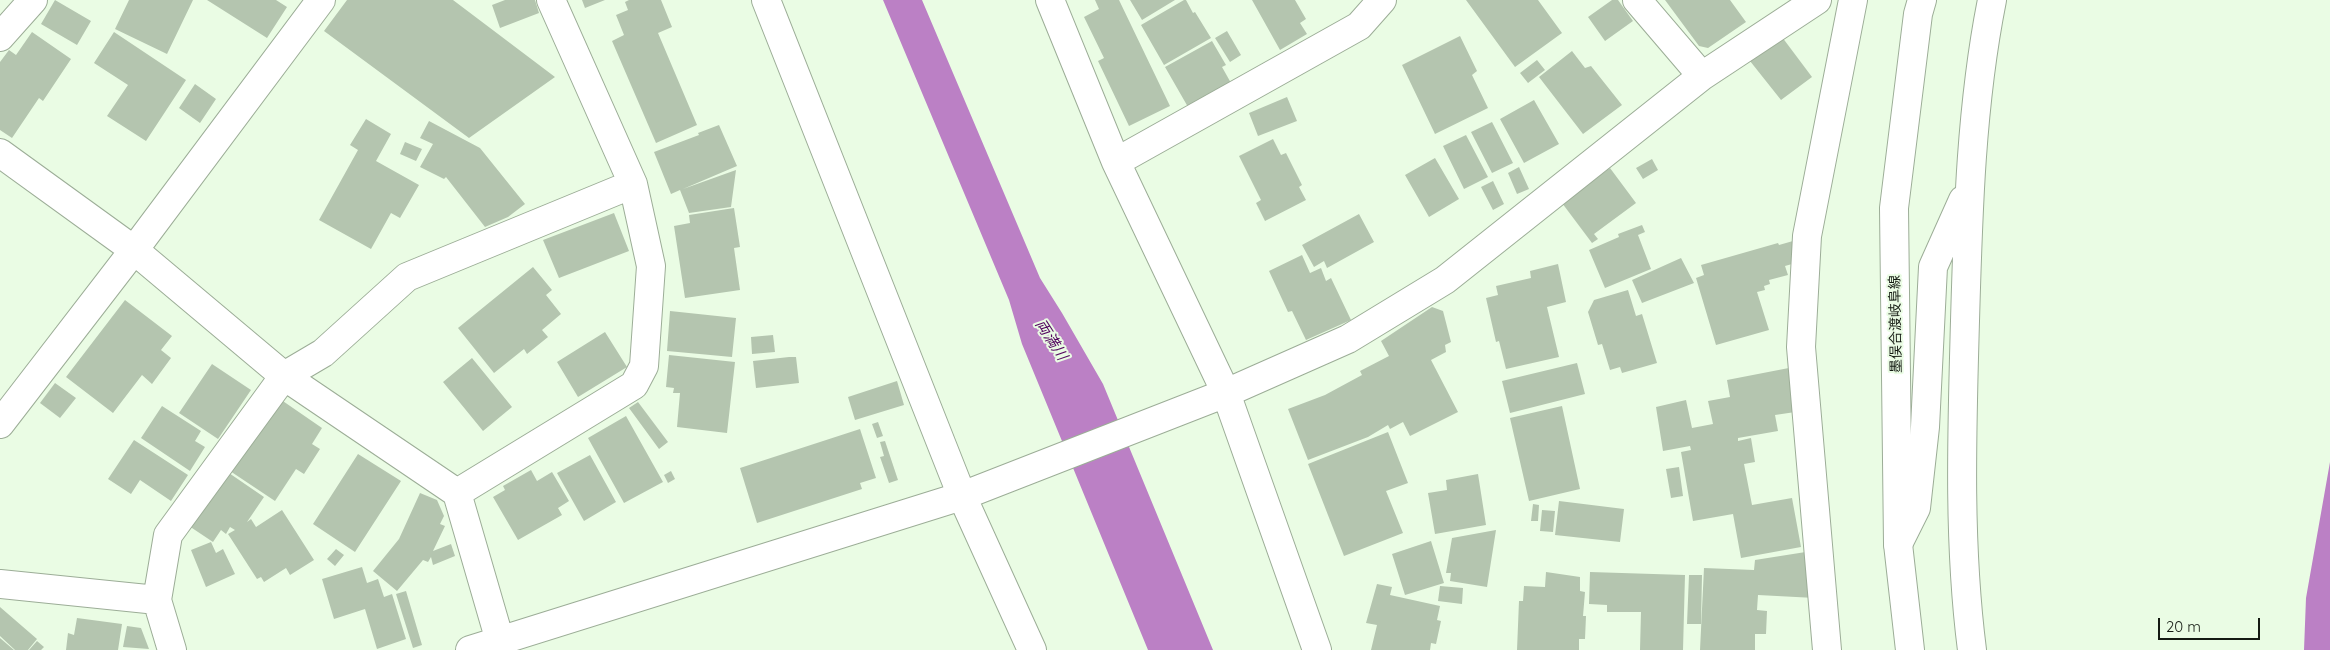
<!DOCTYPE html>
<html>
<head>
<meta charset="utf-8">
<style>
	body { margin:0 }
	#map { position:relative; width:2330px; height:650px; overflow:hidden; background:#eafce4; font-family:Quicksand,sans-serif }
	canvas { display:block }
	.scale { position:absolute; left:2158px; top:618px; width:102px; height:22px; box-sizing:border-box; border:2px solid #141a12; border-top:0; padding-left:6px; font-size:15px; line-height:18px; white-space:nowrap; color:#141a12; -webkit-text-stroke:4px #eafce4; paint-order:stroke }
</style>
</head>
<body>
<div id="map">
<canvas width="2330" height="650"></canvas>
<div class="scale">20 m</div>
</div>
<script>
const ctx = document.querySelector('canvas').getContext('2d');
ctx.lineJoin = 'round';
function paint(path, color) {
  ctx.fillStyle = color;
  ctx.fill(path, 'evenodd');
}
function trace(path, color, width, dash) {
  ctx.strokeStyle = color;
  ctx.lineWidth = width;
  ctx.lineCap = dash ? 'butt' : 'round';
  ctx.setLineDash(dash || []);
  ctx.stroke(path);
}
function write(font, color, halo, rows, align = 'center') {
  ctx.font = font + ' Quicksand,"Noto Sans JP",sans-serif';
  ctx.lineWidth = 4;
  ctx.setLineDash([]);
  ctx.textBaseline = 'middle';
  ctx.strokeStyle = halo;
  ctx.fillStyle = color;
  for (const [text, x, y, turn = 0] of rows) {
    ctx.save();
    ctx.translate(x, y);
    ctx.rotate((+turn || 0) * Math.PI / 180);
    ctx.textAlign = isNaN(turn) ? turn : align;
    if (halo) ctx.strokeText(text, 0, 0);
    ctx.fillText(text, 0, 0);
    ctx.restore();
  }
}
paint(new Path2D(`
	M883,0H922L1040,278L1062,313L1103,384L1213,650H1148L1022,344L1009,300Z
	M2330,462V650H2304L2306,598Z`), '#bb80c5');
paint(new Path2D(`
	M55,0L91,21L77,45L41,24Z
	M129,0H193L167,54L115,29Z
	M207,0H276L287,7L267,38Z
	M347,0H453L555,77L469,138L324,31Z
	M505,0H535L539,13L500,28L492,5Z
	M582,0H605L585,8Z
	M629,0H661L672,27L658,33L697,125L656,143L612,41L624,35L616,15L628,10L625,2Z
	M1095,0H1119L1170,106L1129,126L1098,61L1104,58L1084,17L1099,9Z
	M1130,0H1175L1142,20Z
	M1184,0H1186L1193,13L1195,12L1211,38L1164,65L1141,25Z
	M1252,0H1295L1306,19L1300,23L1307,34L1280,50Z
	M1466,0H1538L1562,33L1515,67Z
	M1612,0H1618L1633,21L1605,41L1588,17Z
	M1665,0H1730L1746,22L1708,48L1699,46Z
	M1227,31L1241,55L1230,62L1215,38Z
	M32,32L71,59L43,101L39,98L12,138L0,130V62L9,50L16,55Z
	M114,32L186,80L146,141L107,116L128,85L94,63Z
	M1460,36L1477,71L1472,75L1488,108L1435,134L1402,65Z
	M1782,37L1812,77L1781,100L1750,61Z
	M1212,41L1226,65L1222,67L1231,83L1188,107L1165,67Z
	M1572,51L1585,68L1591,66L1622,105L1583,134L1539,77Z
	M1537,60L1545,70L1528,83L1520,73Z
	M195,84L216,99L200,123L179,108Z
	M1287,97L1297,121L1258,136L1249,113Z
	M1534,100L1559,144L1524,163L1500,119Z
	M366,119L391,134L376,161L419,185L400,218L391,213L371,249L319,220L358,150L350,145Z
	M429,121L480,148L525,204L508,217L485,227L446,177L444,179L420,167L433,144L420,138Z
	M1492,122L1513,163L1492,173L1471,132Z
	M719,125L737,166L683,189L736,170L731,207L689,213L680,190L671,194L654,152L699,135L698,133Z
	M1466,135L1488,177L1464,189L1443,146Z
	M1273,139L1281,155L1286,153L1302,185L1299,187L1306,200L1265,221L1256,203L1261,200L1239,156Z
	M405,142L422,149L416,161L400,154Z
	M1435,158L1459,199L1429,217L1405,175Z
	M1652,159L1658,170L1643,179L1636,168Z
	M1519,167L1529,189L1517,194L1508,173Z
	M1610,168L1636,203L1594,234L1598,239L1592,243L1562,203Z
	M1493,181L1504,204L1493,210L1481,187Z
	M734,208L740,247L734,248L740,290L685,298L674,226L690,223L689,215Z
	M614,213L629,251L559,278L543,240Z
	M1359,214L1374,242L1327,268L1324,261L1314,267L1302,245Z
	M1642,225L1645,232L1638,235L1651,269L1605,288L1589,250L1619,237L1618,234Z
	M1793,241L1799,262L1785,266L1788,275L1769,280L1770,284L1764,286L1765,290L1757,292L1769,330L1716,345L1696,278L1704,275L1701,265L1778,243L1779,245Z
	M1302,255L1310,273L1321,268L1326,281L1331,278L1351,320L1306,340L1292,311L1288,312L1269,271Z
	M1681,258L1694,283L1642,303L1632,280Z
	M1558,264L1566,302L1547,307L1559,357L1506,369L1499,341L1496,342L1486,298L1498,295L1496,286L1531,278L1530,271Z
	M533,267L552,290L546,295L561,314L542,330L548,337L527,354L524,349L494,373L458,328Z
	M1628,290L1636,316L1642,314L1657,363L1622,373L1620,367L1610,370L1602,344L1598,345L1588,312L1594,300Z
	M125,300L172,336L161,350L171,358L152,384L142,375L113,413L66,377Z
	M1432,307L1443,311L1451,342L1445,345L1446,352L1431,360L1458,412L1410,436L1403,422L1390,429L1388,425L1368,437L1308,460L1288,409L1325,395L1362,375L1360,371L1389,356L1381,341Z
	M670,311L736,318L732,357L667,351Z
	M605,332L627,367L578,397L557,362Z
	M773,335L775,352L752,354L751,337Z
	M669,355L735,362L727,433L677,427L680,393H673L674,388L666,387Z
	M789,357H796L799,383L756,388L753,361Z
	M472,358L512,407L483,431L443,382Z
	M1577,363L1585,394L1510,413L1502,381Z
	M212,364L251,390L218,439L179,413Z
	M1794,367L1802,411L1775,415L1778,431L1738,438V441L1751,438L1755,462L1744,464L1752,505L1792,498L1801,547L1741,558L1733,514L1693,521L1681,452L1691,450L1690,446L1663,451L1656,407L1686,400L1692,428L1713,424L1708,401L1730,397L1727,380Z
	M897,381L904,405L855,420L848,397Z
	M55,383L76,398L60,418L40,403Z
	M277,397L322,428L312,444L320,449L304,474L296,469L275,501L230,471Z
	M638,402L668,442L659,449L629,408Z
	M162,406L201,431L195,441L205,447L190,471L141,438Z
	M1562,406L1580,489L1529,501L1510,418Z
	M626,416L663,482L624,503L588,438Z
	M878,422L883,436L877,438L872,424Z
	M860,429L876,478L860,483L862,489L757,523L740,468Z
	M1388,432L1408,483L1386,491L1403,533L1344,556L1308,464Z
	M134,440L188,475L171,501L140,480L131,494L108,479Z
	M885,441L898,480L889,483L880,457L884,456L880,442Z
	M358,454L401,481L355,552L313,524Z
	M590,455L616,502L584,521L557,473Z
	M1679,467L1683,496L1671,498L1666,469Z
	M531,470L537,481L552,472L569,501L558,508L562,515L518,540L493,497L505,490L503,486Z
	M226,471L264,497L247,522L251,519L256,527L282,510L314,560L290,575L286,568L264,582L261,577L257,579L228,534L235,530L230,527L226,534L221,530L213,542L189,526Z
	M671,471L675,479L668,483L664,475Z
	M1478,474L1486,525L1435,534L1428,493L1447,490L1446,480Z
	M420,493L437,500L444,516L440,524L445,526L433,551L451,544L455,556L433,565L431,557L428,562L423,560L397,591L373,571L399,539Z
	M1559,501L1624,509L1620,542L1555,535Z
	M1533,504L1539,505L1538,521H1531Z
	M1542,510L1555,511L1553,532L1540,531Z
	M1496,530L1487,587L1450,581L1451,573H1446L1452,538Z
	M1431,541L1444,583L1405,595L1392,554Z
	M211,542L216,553L223,549L235,574L206,587L191,550Z
	M336,549L344,555L335,566L327,559Z
	M1812,551L1815,598L1758,595L1757,610L1767,611L1766,634H1755V650H1700L1704,568L1754,570L1755,560Z
	M362,567L367,583L378,579L384,597L392,594L406,639L377,649L365,609L334,619L322,579Z
	M1546,572L1580,577V591L1585,592L1583,616H1586L1585,639H1579V650H1517L1519,601H1523L1524,586L1545,587Z
	M1590,572L1685,575L1683,650H1640L1641,612H1607V605L1589,604Z
	M1689,575H1702L1701,624H1687Z
	M1377,584L1392,587L1390,595L1440,606L1437,620L1441,621L1436,644L1431,643L1430,650H1371L1377,625L1366,623Z
	M1440,586L1463,588L1462,604L1438,601Z
	M406,591L422,645L413,648L396,594Z
	M0,607L37,639L28,650H15L0,636Z
	M77,618L122,624L118,650H66L68,633L74,635Z
	M127,626L141,628L149,649L123,647Z
	M0,638L14,650H0Z
	M37,641L44,647L41,650H29Z`), '#b4c5af');
const street = new Path2D(`
	M766,0L962,496L1032,650
	M1050,0L1116,162L1226,393L1317,650
	M1637,0L1702,76
	M0,37L33,0
	M0,153L134,250L284,376L457,493L500,641
	M1116,162L1359,26L1382,0
	M0,424L134,250L321,0
	M457,493L634,385L644,366L651,266L633,184L551,0
	M1898,544L1916,508L1925,427L1933,267L1963,200
	M0,584L157,600
	M172,650L157,600L168,535L284,376L323,353L407,277L633,184
	M470,650L962,496L1226,393L1348,339L1445,280L1702,76L1817,0
	M1827,650L1801,347L1807,236L1853,0
	M1972,650C1958,541 1962,430 1965,321C1968,214 1971,105 1992,0`);
const secondary = new Path2D(`
	M1910,650L1898,544L1894,208L1918,14L1922,0`);
trace(street, '#9cad97', 30);
trace(secondary, '#9cad97', 30);
trace(street, '#fff', 28);
trace(secondary, '#fff', 28);
write('14px', '#141a12', '#eafce4', [
	["墨俣合渡岐阜線",1896,324,-91]
]);
write('italic 15px', '#540660', '#eafce4', [
	["両満川",1051,340,57]
]);
</script>
</body>
</html>
